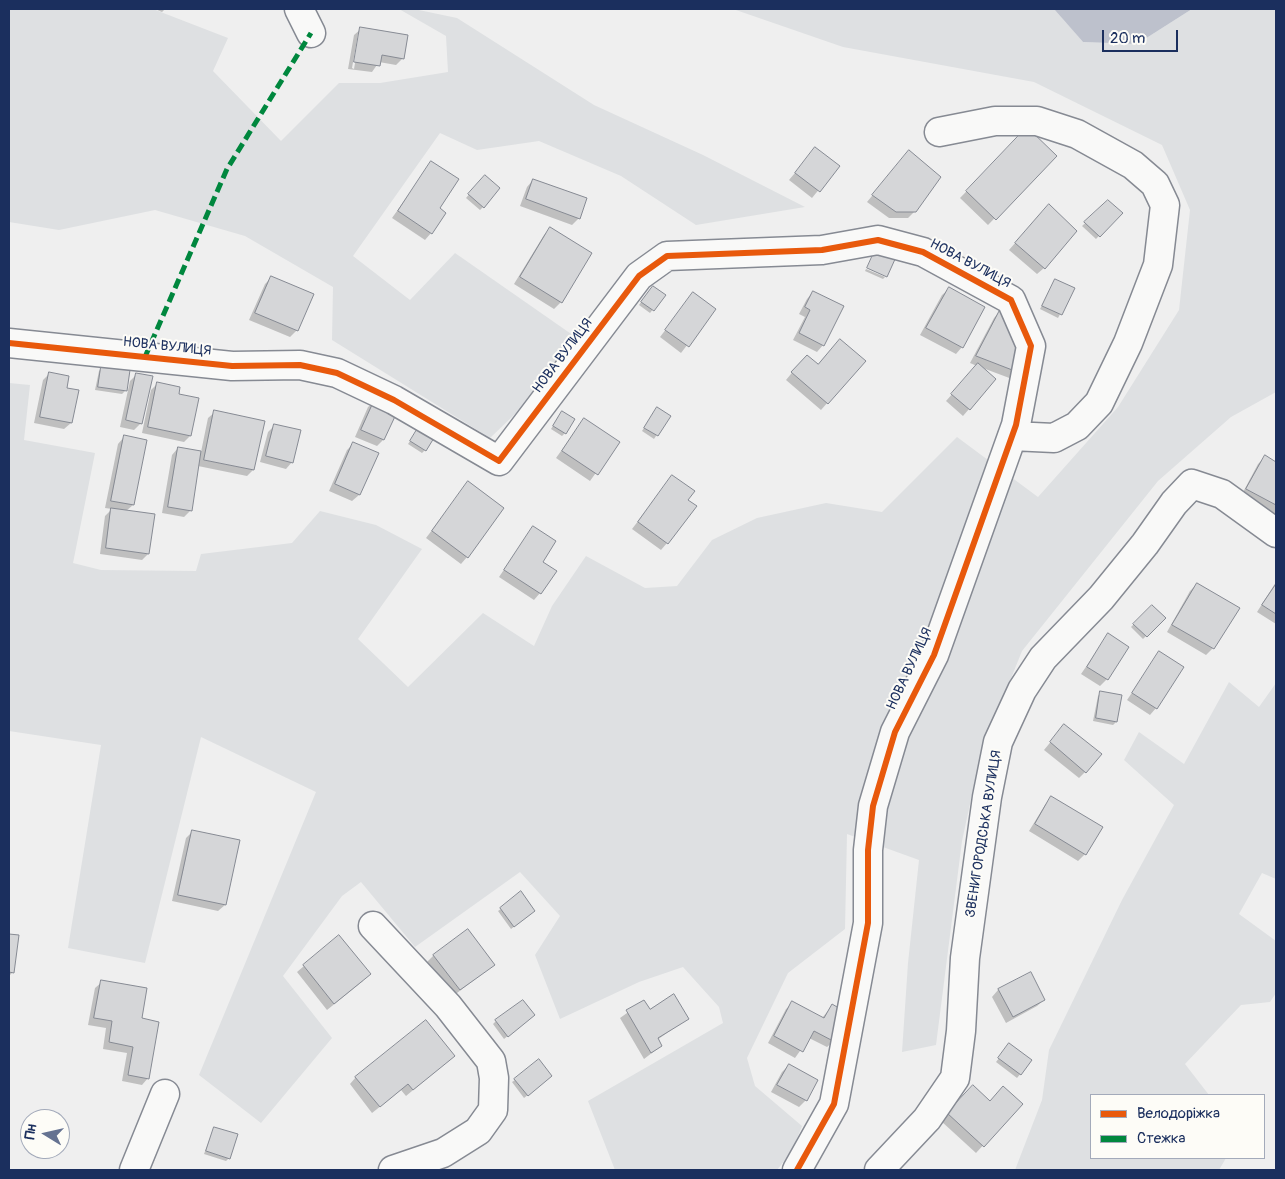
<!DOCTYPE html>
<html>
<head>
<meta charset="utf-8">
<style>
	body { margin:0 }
	#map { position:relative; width:1285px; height:1179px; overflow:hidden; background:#efefef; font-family:Pangolin,sans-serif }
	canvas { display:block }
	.frame { position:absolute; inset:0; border:10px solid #1b2f5e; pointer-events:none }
	.legend { position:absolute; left:1090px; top:1094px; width:175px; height:65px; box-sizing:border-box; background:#fdfcf7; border:1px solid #a3aaba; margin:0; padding:6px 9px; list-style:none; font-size:15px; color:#1b2f5e }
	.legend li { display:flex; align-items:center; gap:10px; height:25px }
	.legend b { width:25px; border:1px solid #a3aaba }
	.north { position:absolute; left:20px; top:1109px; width:50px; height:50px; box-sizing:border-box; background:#fdfcf7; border:1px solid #a3aaba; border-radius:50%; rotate:279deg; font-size:14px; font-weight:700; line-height:20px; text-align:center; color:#1b2f5e }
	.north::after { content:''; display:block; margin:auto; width:18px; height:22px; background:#657291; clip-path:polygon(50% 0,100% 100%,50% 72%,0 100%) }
	.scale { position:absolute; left:1102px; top:30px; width:76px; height:22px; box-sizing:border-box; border:2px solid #1b2f5e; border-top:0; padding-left:6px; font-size:15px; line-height:18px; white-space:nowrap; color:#1b2f5e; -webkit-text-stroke:4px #fdfcf7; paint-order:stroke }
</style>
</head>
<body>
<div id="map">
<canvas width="1285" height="1179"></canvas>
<div class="frame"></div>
<ul class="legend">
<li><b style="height:6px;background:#e8590c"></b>Велодоріжка</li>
<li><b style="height:6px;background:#00873e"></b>Стежка</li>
</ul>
<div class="north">Пн</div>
<div class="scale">20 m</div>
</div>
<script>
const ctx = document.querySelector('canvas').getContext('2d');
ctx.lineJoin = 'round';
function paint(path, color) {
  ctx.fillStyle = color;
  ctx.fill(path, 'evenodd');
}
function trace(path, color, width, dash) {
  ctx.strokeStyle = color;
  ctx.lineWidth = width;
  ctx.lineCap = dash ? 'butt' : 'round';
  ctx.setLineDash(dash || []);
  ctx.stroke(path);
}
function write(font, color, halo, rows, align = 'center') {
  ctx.font = font + ' Pangolin,sans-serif';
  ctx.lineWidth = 4;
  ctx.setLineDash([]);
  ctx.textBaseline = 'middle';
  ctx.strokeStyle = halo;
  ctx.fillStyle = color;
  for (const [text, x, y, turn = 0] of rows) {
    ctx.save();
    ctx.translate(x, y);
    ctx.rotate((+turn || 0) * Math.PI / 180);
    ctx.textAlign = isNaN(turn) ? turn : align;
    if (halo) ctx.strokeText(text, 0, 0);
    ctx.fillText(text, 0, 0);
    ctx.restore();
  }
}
paint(new Path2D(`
	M9,9H153L228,38L213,71L281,141L339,83H380L448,72L446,36L399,9H414L457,18L594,105L703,155L805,207L696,225L621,176L539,141L477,150L440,133L353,256L410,300L455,253L587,345L490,438L332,340L333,287L245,236L155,210L59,230L9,222C11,151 9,80 9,9Z
	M733,9H1054L1083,42L1137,44L1192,9H1276V392L1231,417L1158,481L1022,651L981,753L962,841L936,1045L902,1052L908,963L919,860L847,834L845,929L788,973L747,1058L755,1086L802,1126L792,1151L777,1170H615L588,1101L723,1023L719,1007L683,967L639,982L560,1019L535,955L560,916L520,872L415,947L361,882L342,896L283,976L332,1038L261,1123L199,1075L316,792L201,737L145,963L68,948L101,745L9,731V383L30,385L24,440L95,453L73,563L101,570L196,571L201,554L292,543L320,511L376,525L422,549L358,639L408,687L483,613L534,646L552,606L586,556L645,588L677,586L712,540L757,518L826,503L882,512L957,437L1038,497L1118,407L1179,310L1190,210L1162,145L1034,82L843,47Z
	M1229,682L1259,707L1276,683V879L1262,873L1239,914L1276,941V993L1270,1002L1241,1005L1185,1064L1209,1095H1091V1158H1226L1219,1170H1015L1042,1100L1049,1050L1122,900L1174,805L1124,760L1139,732L1184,764Z`), '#dee0e2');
paint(new Path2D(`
	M1054,9H1192L1137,44L1083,42Z`), '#bdc1cc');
paint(new Path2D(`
	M155,9H165L162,12Z
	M361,29L403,58L396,65L379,62L372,72L348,69L354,35ZM358,34H360L354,69L352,68Z
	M1027,129L1055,156L988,225L960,198Z
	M815,149L838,166L812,198L789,180Z
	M909,151L915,211L908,218H889L867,202Z
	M432,162L438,208L431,233L425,240L392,218Z
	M482,179L483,207L480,210L466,198Z
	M533,180L579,218L572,225L520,206L527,187Z
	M1108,202L1121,213L1096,239L1082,226Z
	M1042,212L1044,268L1037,274L1009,250Z
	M551,229L561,302L554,309L514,284L544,235Z
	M866,269L885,277L883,279L865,271Z
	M272,277L297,330L290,337L249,320L265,284Z
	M1055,280L1073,289L1058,318L1040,309Z
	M949,289L962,347L956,354L920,335L942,295Z
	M650,290L664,296L650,313L639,305Z
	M813,292L823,345L817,352L793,340L805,317L799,314L807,299Z
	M693,294L714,310L681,353L660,337Z
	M1000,311L1023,341L1012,379L980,367L969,409L963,416L946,401L977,366L970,363L994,318Z
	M864,361L821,410L786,380L800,363L818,366Z
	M102,368L125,391L122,394L95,390L99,371Z
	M50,373L65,389L77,391L71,423L64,429L34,423L43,380Z
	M137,374L141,423L134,430L120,427L130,381Z
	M158,383L177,395L190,436L184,442L142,433L151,390Z
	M375,401L396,410L383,440L377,446L355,437L368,407Z
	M215,412L253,470L247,476L198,466L190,511L184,517L162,513L172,455L178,448L201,452L208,418Z
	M654,412L669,416L654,439L642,431Z
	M559,416L565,433L562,436L551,429Z
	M584,419L618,442L590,481L556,458Z
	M275,425L292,462L286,469L260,462L268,432Z
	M419,428L425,450L422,453L408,444Z
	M124,437L133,505L126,511L148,554L142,560L100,554L105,516L112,509L105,508L118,444Z
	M354,443L378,454L359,495L352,501L329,491L347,450Z
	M1265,457L1276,463V515L1241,496L1258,464Z
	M672,477L686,500L667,543L661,550L632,529Z
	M468,483L467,557L461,564L426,538Z
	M533,527L541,562L540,593L534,600L499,577Z
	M1276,582V624L1257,612Z
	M1197,584L1213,648L1206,655L1167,632L1190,591Z
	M1152,606L1164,618L1143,639L1131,627Z
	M1108,635L1107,679L1100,686L1081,674Z
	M1159,653L1156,708L1150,715L1127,700Z
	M1101,693L1116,722L1113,725L1093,721L1098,696Z
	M1058,733L1085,772L1079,778L1044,750Z
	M1051,798L1085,854L1078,861L1029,831L1045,805Z
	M193,831L225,905L218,911L172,901L186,838Z
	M501,909L531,914L511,929L498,911Z
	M9,935L18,937L13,972L9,976Z
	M434,955L486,971L453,996L427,962Z
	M304,966L363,981L327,1010L297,972Z
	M1030,974L1044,1000L1037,1006L1006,1023L992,997L998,990Z
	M102,982L140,1020L148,1078L142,1085L122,1081L127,1053L103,1049L106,1028L88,1025L95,988Z
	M644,1001L650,1010L687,1019L657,1040L661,1046L644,1059L620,1018Z
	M793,1003L822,1018L832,1006L834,1041L827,1047L809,1038L795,1058L768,1043L786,1009Z
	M530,1018L504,1039L493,1024L496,1021Z
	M1007,1048L1031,1061L1017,1078L996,1062Z
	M454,1056L406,1096L401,1090L372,1113L350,1084L356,1077Z
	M789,1065L817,1080L806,1100L799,1107L771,1092L782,1072Z
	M548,1079L524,1098L512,1082L515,1080Z
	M966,1093L990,1102L1021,1104L976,1153L941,1121Z
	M214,1128L229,1158L226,1161L204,1154Z`), '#0003');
const building = new Path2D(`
	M360,27L408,35L404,59L382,55L380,66L354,62Z
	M1027,127L1057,156L996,220L966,191Z
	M815,147L840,166L820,192L795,173Z
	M909,150L941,177L916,212H896L872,195Z
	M431,161L459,179L440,208L446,213L432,234L398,211Z
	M485,175L500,188L484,208L468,194Z
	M533,179L587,198L580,219L526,199Z
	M1108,200L1123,213L1100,237L1084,222Z
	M1049,204L1077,231L1045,269L1015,243Z
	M550,227L592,253L562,303L520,277Z
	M876,248L896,257L887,277L867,268Z
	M271,276L314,294L298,331L255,313Z
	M1055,279L1075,288L1062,315L1042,306Z
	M653,286L666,295L654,311L641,302Z
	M949,287L985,307L963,348L926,328Z
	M813,291L844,306L824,346L799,333L810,310L805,307Z
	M693,292L716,309L689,347L665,330Z
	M1000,310L1013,314L1020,373L976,356Z
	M840,339L866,361L828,404L791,372L807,355L818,364Z
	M978,363L996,379L970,410L951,394Z
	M101,367L130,370L127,391L98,387Z
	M49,372L69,376L67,388L79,390L72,423L40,417Z
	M136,373L153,376L142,424L126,420Z
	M157,382L180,387L179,394L199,398L191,436L148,427Z
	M375,399L398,410L384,440L361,430Z
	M657,407L671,416L658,436L644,428Z
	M214,410L265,421L254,470L204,460Z
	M562,411L575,419L566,434L553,426Z
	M584,418L620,442L598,475L562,451Z
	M421,423L437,433L426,451L410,441Z
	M274,424L301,430L293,463L266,456Z
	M124,435L147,440L134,505L111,501Z
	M353,442L379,453L360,495L335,484Z
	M178,447L201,451L192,511L168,507Z
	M1265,455L1276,462V505L1246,489Z
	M672,475L695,491L688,500L697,506L668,544L638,522Z
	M468,481L504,508L468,558L432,531Z
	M111,508L155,514L149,554L106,548Z
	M533,526L556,541L543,562L557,571L541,594L504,570Z
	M1197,583L1240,608L1214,649L1172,625Z
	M1276,584V614L1262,605Z
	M1152,605L1166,618L1147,637L1133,624Z
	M1108,633L1129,647L1108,680L1087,667Z
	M1159,651L1184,667L1157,709L1132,693Z
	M1100,691L1122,695L1117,722L1096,718Z
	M1064,724L1102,754L1086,773L1050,742Z
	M1051,796L1103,827L1086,855L1035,824Z
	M192,830L240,840L226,905L178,895Z
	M521,891L535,911L514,927L500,908Z
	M468,929L495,965L460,990L433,955Z
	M9,934L19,935L14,973L9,972Z
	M339,935L371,974L334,1004L303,965Z
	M1031,972L1045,1000L1013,1017L998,989Z
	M101,980L147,988L142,1018L159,1022L149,1079L128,1075L133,1047L109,1042L112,1021L94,1018Z
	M674,994L689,1019L658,1038L662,1046L651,1053L626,1010L644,1000L650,1009Z
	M523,1000L535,1015L508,1037L495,1020Z
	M792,1001L824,1018L832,1004L849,1014L835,1042L814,1031L803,1052L774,1036Z
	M426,1020L455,1056L413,1090L408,1084L380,1107L355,1077Z
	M1009,1043L1032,1060L1021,1075L998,1058Z
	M539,1059L552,1076L528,1096L514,1079Z
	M789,1064L818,1080L807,1101L777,1085Z
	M973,1085L990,1101L1003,1086L1023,1104L984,1147L947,1113Z
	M214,1127L238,1134L230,1159L206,1151Z`);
paint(building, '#d5d6d8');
trace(building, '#868a93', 1);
const minor = new Path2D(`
	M299,9L311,33
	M939,132L995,121H1037L1077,134L1133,165L1155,184L1165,205L1158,265L1128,343L1099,403L1077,426L1054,438L1012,436
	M9,343L232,366L300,365L337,373L394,400L499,461L639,276L667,256L822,250L878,240L923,252L1011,300L1031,346L1016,425L934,655L895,732L873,806L868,850V923L834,1104L797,1170
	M373,926L448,1006L491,1061L494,1078L493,1110L478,1131L443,1153L393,1170
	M134,1170L165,1094
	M879,1170L927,1119L955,1078L961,1031L965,958L987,797L998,742L1022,690L1043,658L1101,598L1145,544L1174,503L1192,484L1222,494L1276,533`);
trace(minor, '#868a93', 31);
trace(minor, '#f9f9f8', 28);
trace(new Path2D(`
	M145,357L227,169L311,33`), '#00873e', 5, [10, 5]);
trace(new Path2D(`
	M9,343L232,366L300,365L337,373L394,400L499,461L639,276L667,256L822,250L878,240L923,252L1011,300L1031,346L1016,425L934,655L895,732L873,806L868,850V923L834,1104L797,1170`), '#e8590c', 6);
write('14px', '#1b2f5e', '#fdfcf7', [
	["НОВА ВУЛИЦЯ",970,264,28],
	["НОВА ВУЛИЦЯ",167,347,6],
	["НОВА ВУЛИЦЯ",563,356,-53],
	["НОВА ВУЛИЦЯ",910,669,-65],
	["ЗВЕНИГОРОДСЬКА ВУЛИЦЯ",984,834,-81]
]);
</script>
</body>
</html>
